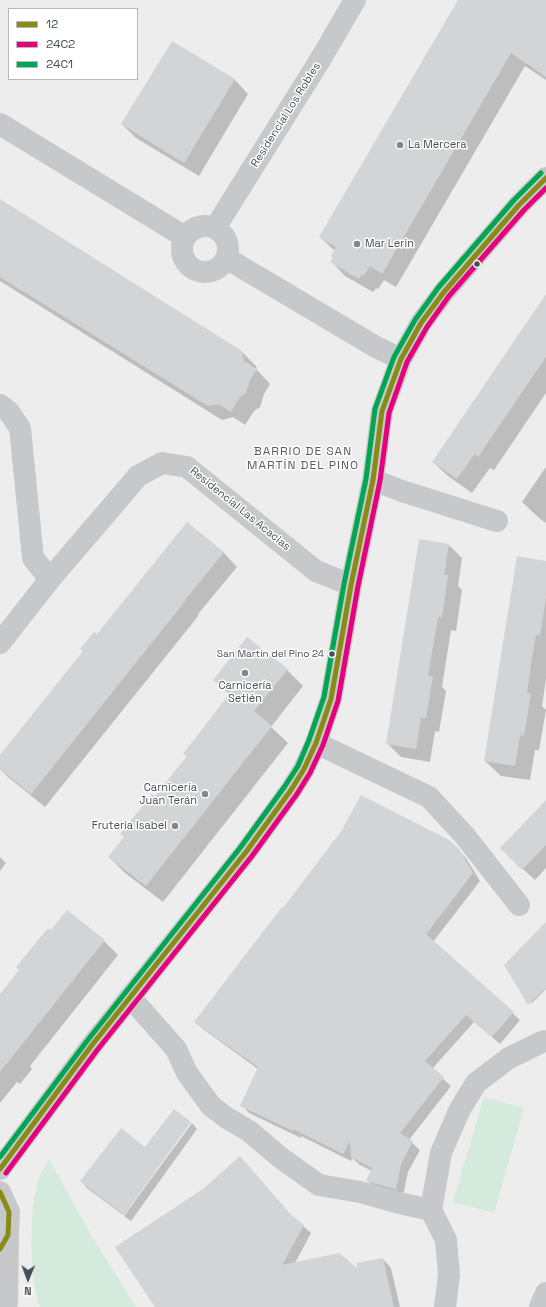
<!DOCTYPE html>
<html>
<head>
<meta charset="utf-8">
<style>
	body { margin:0 }
	#map { position:relative; width:546px; height:1307px; overflow:hidden; background:#ededed; font-family:"Space Grotesk",sans-serif }
	canvas { display:block }
	.legend { position:absolute; left:8px; top:8px; width:130px; height:72px; box-sizing:border-box; background:#fff; border:1px solid #b5b9bc; margin:0; padding:5px 7px; list-style:none; font-size:12px; color:#464f57 }
	.legend li { display:flex; align-items:center; gap:8px; height:20px }
	.legend b { width:20px; border:1px solid #b5b9bc }
	.north { position:absolute; left:8px; top:1259px; width:40px; height:40px; -webkit-text-stroke:3px #fff; paint-order:stroke; rotate:181deg; font-size:11px; font-weight:700; line-height:16px; text-align:center; color:#464f57 }
	.north::after { content:''; display:block; margin:auto; width:14px; height:18px; background:#464f57; clip-path:polygon(50% 0,100% 100%,50% 72%,0 100%) }
</style>
</head>
<body>
<div id="map">
<canvas width="546" height="1307"></canvas>
<ul class="legend">
<li><b style="height:5px;background:#888c16"></b>12</li>
<li><b style="height:5px;background:#e5007d"></b>24C2</li>
<li><b style="height:5px;background:#00a651"></b>24C1</li>
</ul>
<div class="north">N</div>
</div>
<script>
const ctx = document.querySelector('canvas').getContext('2d');
ctx.lineJoin = 'round';
function paint(path, color) {
  ctx.fillStyle = color;
  ctx.fill(path, 'evenodd');
}
function trace(path, color, width, dash) {
  ctx.strokeStyle = color;
  ctx.lineWidth = width;
  ctx.lineCap = dash ? 'butt' : 'round';
  ctx.setLineDash(dash || []);
  ctx.stroke(path);
}
function write(font, color, halo, rows, align = 'center') {
  ctx.font = font + ' "Space Grotesk",sans-serif';
  ctx.lineWidth = 3;
  ctx.setLineDash([]);
  ctx.textBaseline = 'middle';
  ctx.strokeStyle = halo;
  ctx.fillStyle = color;
  for (const [text, x, y, turn = 0] of rows) {
    ctx.save();
    ctx.translate(x, y);
    ctx.rotate((+turn || 0) * Math.PI / 180);
    ctx.textAlign = isNaN(turn) ? turn : align;
    if (halo) ctx.strokeText(text, 0, 0);
    ctx.fillText(text, 0, 0);
    ctx.restore();
  }
}
paint(new Path2D(`
	M484,1097L524,1108L494,1213L453,1202Z
	M49,1159L92,1237L136,1307H40C29,1277 29,1212 38,1181C40,1174 46,1166 49,1159Z`), '#d3eadc');
paint(new Path2D(`
	M459,0H546V80L525,66L396,287L384,280L378,289L376,288L373,292L345,276L332,262L334,258L335,251L320,237Z
	M172,42L235,80L248,94L199,176L136,138L122,124Z
	M0,201L242,352L256,366L257,370L270,384L264,394L260,407L254,411L245,425L233,417L222,420L0,281Z
	M546,296V393L494,470L490,468L472,493L448,476L433,462Z
	M546,467V523L539,518L522,502Z
	M187,523L224,553L237,567L198,614L199,615L45,807L8,777L0,769V757Z
	M449,545L462,558L458,586L462,590L456,631L451,630L442,687L446,691L439,732L435,731L430,762L401,757L387,743Z
	M546,562V679L542,706L546,710L539,750H535L530,780L501,776L485,761Z
	M287,670L303,686L271,727L288,743L163,902L125,873L109,857L188,757L184,753L230,695L215,680Z
	M546,802V868L535,880L513,860Z
	M458,850L466,858L480,881L433,942L520,1020L500,1044L474,1022L432,1069L451,1086L409,1140L420,1150L408,1172L403,1196L374,1188L367,1180L372,1171L360,1165L352,1158L351,1161L301,1136V1138L249,1113L242,1105L258,1069L203,1029L195,1022Z
	M0,857L6,863L0,871Z
	M67,912L104,941L118,955L30,1066L32,1069L20,1084L17,1082L0,1103V996Z
	M546,924V989L532,1003L522,993Z
	M190,1122L123,1215L87,1188L81,1181L146,1149Z
	M192,1123L197,1129L131,1221L124,1216Z
	M248,1166L292,1216L311,1233L295,1263L358,1270L383,1259L391,1268L400,1307H156Z`), '#0003');
paint(new Path2D(`
	M458,0H546V77L511,53L382,274L370,266L364,276L362,275L359,279L330,262L333,258L331,256L336,247L319,237Z
	M172,41L235,79L184,163L121,124Z
	M0,199L242,351L244,361L257,369L250,380L246,393L240,397L231,412L218,404L208,406L0,277Z
	M546,294V357L478,457L475,454L457,479L432,462Z
	M187,522L224,552L185,600H186L31,794L0,769V755L83,651L80,649L94,632L97,634Z
	M419,539L449,544L444,575H448L442,618L438,617L428,676H433L426,718H421L416,749L386,744Z
	M517,556L546,561V598L540,635H536L531,664L527,693H531L524,736L520,735L515,766L484,761Z
	M247,637L288,669L254,711L272,726L146,886L108,857L124,837L120,834L152,794L155,796L187,756L183,754L230,693L213,680Z
	M361,795L449,840L459,849L473,873L426,934L514,1012L492,1037L466,1015L425,1061L444,1077L400,1133L413,1141L401,1164L396,1189L366,1181L372,1168L351,1157L350,1141L343,1154L293,1129V1131L240,1106L258,1067L194,1022L282,907L283,908L342,830Z
	M546,800V845L522,870L500,848Z
	M67,910L105,940L0,1072V994L19,970L16,967L48,928L51,930Z
	M546,922V988L528,1005L504,965Z
	M174,1109L191,1122L124,1215L80,1181L121,1128L145,1147Z
	M240,1156L289,1213L304,1225L282,1265L339,1253L357,1268V1263L383,1258L394,1307H155L115,1247L203,1189Z`), '#d3d4d6');
trace(new Path2D(`
	M0,124L185,237
	M182 249a23 23 0 1 1 46 0a23 23 0 1 1-46 0Z
	M215,228L320,60L355,0
	M226,258L376,347L401,359
	M0,405L9,412L20,428L33,558L50,579
	M373,480L402,491L497,521
	M0,643L50,579L138,476L162,463L187,467L316,571L351,585
	M316,743L429,797L465,836L519,905
	M130,997L176,1049L187,1073L211,1106L227,1118L249,1131L281,1158L319,1185L360,1192L399,1203L431,1210
	M0,1169L92,1045L246,852L291,790L304,769L316,743L331,699L351,585L373,480L382,411L401,359L421,323L444,292L519,205L546,178
	M0,1192L9,1212L8,1235L1,1248
	M7,1303L8,1235
	M445,1307L449,1275L446,1240L431,1210L441,1153L459,1111L476,1083L509,1058L544,1041
	M540,1307L546,1293`), '#c7c8ca', 22);
trace(new Path2D(`
	M0,1169L92,1045L246,852L291,790L304,769L316,743L331,699L351,585L373,480L382,411L401,359L421,323L444,292L519,205L546,178
	M0,1192L9,1212L8,1235L0,1249`), '#888c16', 5);
trace(new Path2D(`
	M6,1173L98,1049L252,856L297,794L310,773L323,745L338,701L358,586L380,481L389,413L407,362L427,327L449,296L524,210L546,188`), '#e5007d', 5);
trace(new Path2D(`
	M0,1157L87,1041L240,848L285,786L298,766L309,740L324,697L344,584L366,479L375,409L394,357L415,320L438,288L514,200L541,173`), '#00a651', 5);
for (const [x, y, r, color] of [
	[400,145,4,"#80868c"],
	[357,244,4,"#80868c"],
	[477,264,3.5,"#464f57"],
	[332,654,3.5,"#464f57"],
	[245,673,4,"#80868c"],
	[205,794,4,"#80868c"],
	[175,826,4,"#80868c"]
]) {
  const dot = new Path2D();
  dot.arc(x, y, r, 0, 2 * Math.PI);
  ctx.fillStyle = color;
  ctx.fill(dot);
  trace(dot, '#fff', 1.5);
}
write('10px', '#464f57', '#fff', [
	["San Martín del Pino 24",324,654]
], 'right');
write('11px', '#464f57', '#fff', [
	["Residencial Los Robles",286,115,-58],
	["Residencial Las Acacias",240,509,39]
]);
write('11px', '#464f57', '#fff', [
	["La Mercera",408,145],
	["Mar Lerin",365,244],
	["Carnicería",245,686,"center"],
	["Setién",245,699,"center"],
	["Carnicería",197,788,"right"],
	["Juan Terán",197,801,"right"],
	["Frutería Isabel",167,826,"right"]
], 'left');
ctx.letterSpacing = '1px';
write('12px', '#595c60', '#fff', [
	["BARRIO DE SAN",303,452],
	["MARTÍN DEL PINO",303,466]
]);
ctx.letterSpacing = '0px';
</script>
</body>
</html>
